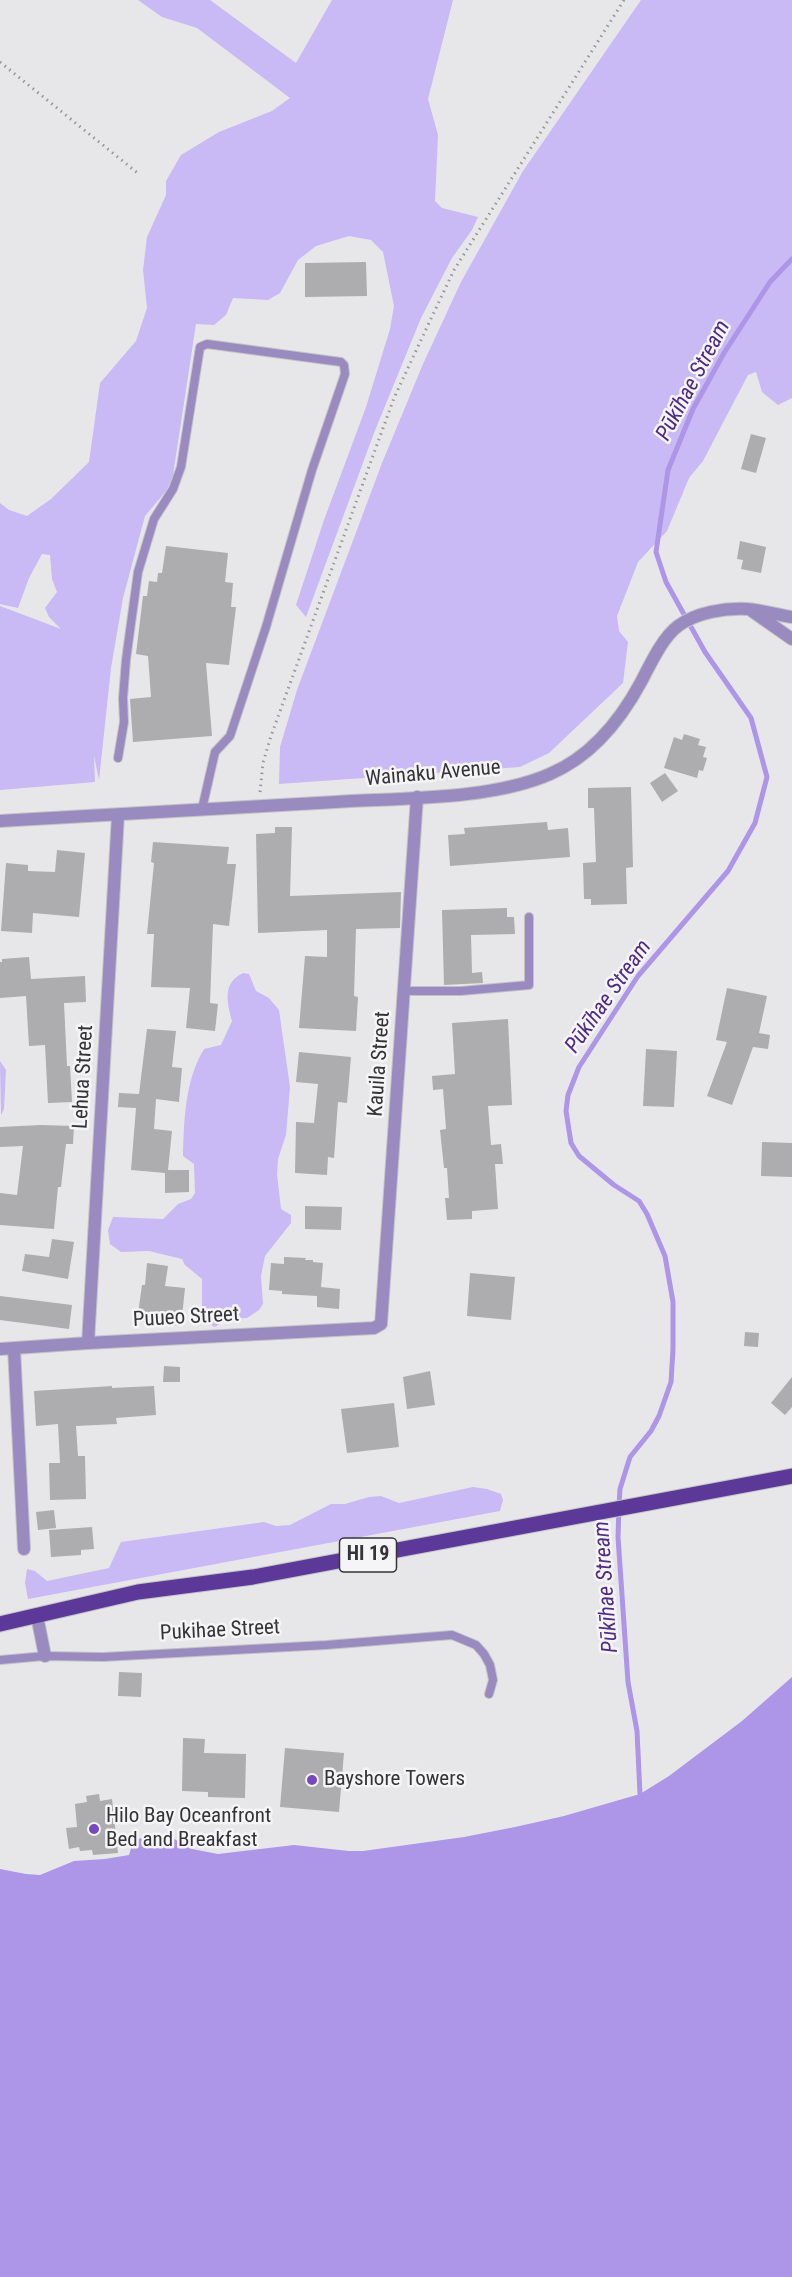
<!DOCTYPE html>
<html>
<head>
<meta charset="utf-8">
<style>
	body { margin:0 }
	canvas { display:block; background:#e7e7ea }
</style>
</head>
<body>
<canvas width="792" height="2277"></canvas>
<script>
const ctx = document.querySelector('canvas').getContext('2d');
ctx.lineJoin = 'round';
function paint(path, color) {
  ctx.fillStyle = color;
  ctx.fill(path, 'evenodd');
}
function trace(path, color, width, dash) {
  ctx.strokeStyle = color;
  ctx.lineWidth = width;
  ctx.lineCap = dash ? 'butt' : 'round';
  ctx.setLineDash(dash || []);
  ctx.stroke(path);
}
function write(font, color, halo, rows, align = 'center') {
  ctx.font = font + ' "Roboto Condensed",sans-serif';
  ctx.lineWidth = 5;
  ctx.setLineDash([]);
  ctx.textBaseline = 'middle';
  ctx.strokeStyle = halo;
  ctx.fillStyle = color;
  for (const [text, x, y, turn = 0] of rows) {
    ctx.save();
    ctx.translate(x, y);
    ctx.rotate((+turn || 0) * Math.PI / 180);
    ctx.textAlign = isNaN(turn) ? turn : align;
    if (halo) ctx.strokeText(text, 0, 0);
    ctx.fillText(text, 0, 0);
    ctx.restore();
  }
}
paint(new Path2D(`
	M138,0H210L296,63L332,0H453L428,99L438,135L435,201L442,208L478,217L472,230L452,258L421,318L374,433L306,617L296,605L324,520L366,407L390,329L394,306L383,252L371,240L349,236L316,246L298,260L280,293L268,300L233,298L226,315L214,325L196,324L173,475L167,490L145,516L123,598L111,668L99,780L94,756L95,782L0,790V606L61,629L49,617L45,608L57,592L52,579L50,555L42,554L29,578L18,608L0,604V503L9,510L27,516L51,499L89,462L100,383L136,341L147,308L143,270L147,237L166,195V181L181,155L219,132L272,111L290,98L197,28L162,17Z
	M641,0H792V398L778,405L762,392L756,372L748,375L703,461L689,478L667,531L638,562L617,616L619,631L628,642L623,683L549,753L520,767L279,784L280,747L297,690L382,463L423,364L461,282L523,171Z
	M243,973L249,974L256,991L269,998L279,1010L290,1087L286,1135L278,1159L277,1174L281,1209L291,1215V1223L265,1256L261,1276L263,1304L259,1310L247,1318L227,1319L215,1327L202,1321V1279L185,1265L182,1259L149,1251L121,1252L110,1244L108,1230L113,1217L163,1219L178,1204L191,1199L195,1193L194,1164L183,1156C184,1120 185,1080 204,1049L221,1045L232,1021C227,1002 222,983 243,973Z
	M0,1061L6,1070L4,1109L1,1115Z
	M473,1487L487,1489L501,1494L503,1500L500,1511L28,1599L25,1583L27,1569L35,1571L47,1581L109,1568L121,1542L264,1522L276,1526L290,1525L331,1504H345L369,1497L381,1496L399,1503Z`), '#c9b9f4');
paint(new Path2D(`
	M792,1677V2277H0V1869L26,1874L40,1875L74,1861L105,1859L129,1855L133,1841L155,1833L169,1836L192,1849L218,1854L294,1845L349,1851H363L464,1837L515,1827L564,1816L640,1794L669,1776L742,1721Z`), '#ad96e7');
trace(new Path2D(`
	M640,1794L637,1731L628,1682L618,1537L619,1505L620,1489L630,1457L651,1431L659,1416L671,1382L673,1349V1302L665,1256L647,1214L639,1201L614,1185L579,1156L571,1143L566,1111L568,1095L579,1067L638,976L728,871L755,823L767,777L751,718L705,652L666,582L656,552L668,470L693,409L724,353L770,282L792,259`), '#ad96e7', 5);
paint(new Path2D(`
	M366,262L367,296L305,297V263Z
	M751,434L766,438L756,473L741,469Z
	M740,541L766,547L761,573L741,569L743,560L737,559Z
	M166,546L228,553L225,582L233,583L231,607H236L229,665L206,663L212,736L133,742L130,699L151,697L148,656L136,654L143,596H147L149,581L157,582L158,573H162Z
	M684,734L700,739L698,745L706,747L703,757L707,758L703,771L699,770L697,778L664,768L674,737L682,740Z
	M665,773L678,791L662,802L650,783Z
	M631,787L633,867L626,868L627,904L591,905V899H584L583,863L596,862L594,808H588V788Z
	M547,822L548,830L568,828L570,857L450,866L448,835L465,834L464,828Z
	M275,827H292L290,896L401,892L400,928L356,929L354,996L358,997L356,1031L299,1028L305,956L327,957V930L258,933L256,834L275,833Z
	M153,842L229,847L227,864H236L229,926L213,924L210,1003L218,1004L215,1031L186,1028L190,988L151,987L154,934H147L154,863L151,862Z
	M57,850L85,853L79,917L33,913L32,933L1,931L6,863L28,865V871L55,872Z
	M507,908V917H514L515,934L471,935L472,973L482,972L483,983L444,985L442,910Z
	M29,957L31,979L85,976L86,1002L64,1003L67,1066H70L72,1102L48,1103L45,1045L29,1046L26,996L0,998V962H2V959Z
	M727,988L767,996L759,1033L770,1035L768,1049L753,1047L732,1105L707,1096L727,1042L716,1040Z
	M508,1019L512,1105L488,1106L491,1145L501,1144L503,1164H495L498,1209L472,1211V1219L447,1220L445,1198H449L447,1168H444L440,1130L446,1129L443,1089L433,1090L432,1076L455,1074L452,1023Z
	M147,1029L176,1031L172,1067L182,1068L179,1102L156,1099L154,1129L172,1131L168,1170H189V1192L165,1193V1173L131,1170L136,1108L118,1107L119,1093L139,1094Z
	M646,1049L677,1051L674,1107L643,1106Z
	M299,1052L351,1057L347,1103L338,1102L334,1158L328,1157L327,1175L295,1173L296,1122L314,1123L318,1084L296,1082Z
	M41,1125L74,1126L73,1144H66L61,1187H58L54,1229L0,1225V1193L17,1195L23,1146L0,1147V1127Z
	M762,1142L792,1143V1177L761,1176Z
	M305,1206L342,1207L341,1230L305,1229Z
	M52,1239L74,1242L68,1279L22,1271L25,1254L49,1257Z
	M284,1257L306,1258L305,1260H313V1262L323,1263L321,1287L340,1289L339,1309L317,1307V1296L282,1294V1291L269,1290L271,1263L284,1264Z
	M147,1263L168,1266L165,1286L185,1288L181,1326L137,1321L142,1285H145Z
	M470,1273L515,1277L511,1320L467,1316Z
	M0,1296L72,1305L69,1329L0,1320Z
	M745,1332L759,1333L758,1347L744,1346Z
	M164,1366L180,1367V1382H163Z
	M430,1371L435,1405L407,1409L403,1377Z
	M792,1377V1407L785,1415L771,1403Z
	M112,1386V1388L154,1386L156,1415L116,1418L117,1424L76,1426L78,1456H85L86,1499L50,1500L49,1463H60L58,1424L36,1426L34,1391Z
	M394,1403L399,1447L347,1453L341,1409Z
	M54,1510L56,1528L38,1530L36,1512Z
	M92,1527L94,1549L81,1550V1555L51,1557L49,1530Z
	M119,1672L142,1673L141,1697L118,1696Z
	M183,1738L205,1739L204,1753L246,1754L245,1798L208,1797V1792L182,1791Z
	M285,1748L344,1753L339,1812L280,1807Z
	M99,1794L100,1801L112,1799L118,1853L93,1855L92,1850L80,1851L79,1847L69,1849L66,1828L77,1827L75,1804L87,1802L86,1796Z`), '#adacaf');
const service = new Path2D(`
	M118,758L124,722L123,698L126,660L138,572L154,519L173,489L181,467L200,347L207,344L341,362L344,365L345,374L312,470L266,627L230,736L215,752L202,809
	M404,991H461L529,985V917
	M0,1660L45,1656L103,1657L326,1645L452,1635L476,1645L484,1654L490,1665L493,1680L489,1694`);
const minor = new Path2D(`
	M752,611L792,639
	M0,821C112,815 224,808 335,802C401,798 491,800 550,774C592,756 620,721 641,682C650,665 662,638 678,626C697,612 725,608 747,609C762,610 778,615 792,617
	M88,1343L118,815
	M14,1348L24,1549
	M0,1349L88,1343L374,1328L381,1324L417,797
	M37,1616L45,1656`);
const primary = new Path2D(`
	M0,1624L138,1592L253,1577L792,1476`);
trace(service, '#c3c3c6', 10);
trace(minor, '#c3c3c6', 14);
trace(primary, '#c3c3c6', 17);
trace(new Path2D(`
	M0,62L140,175
	M260,792L263,763L271,736L394,398L428,325L454,270L624,0`), '#979699', 3, [1.5, 4.5]);
trace(service, '#998ac0', 8);
trace(minor, '#998ac0', 12);
trace(primary, '#5c3899', 15);
for (const [x, y, r, color] of [
	[312,1780,6,"#7649c1"],
	[94,1829,6,"#7649c1"]
]) {
  const dot = new Path2D();
  dot.arc(x, y, r, 0, 2 * Math.PI);
  ctx.fillStyle = color;
  ctx.fill(dot);
  trace(dot, '#f5f4f7', 2);
}
for (const [x, y, w] of [
	[368,1555,57]
]) {
  const box = new Path2D();
  box.roundRect(x - w / 2, y - 17, w, 34, 4.5);
  ctx.fillStyle = '#f5f4f7';
  ctx.fill(box);
  trace(box, '#353436', 1.5);
}
write('bold 20px', '#353436', null, [
	["HI 19",368,1555]
]);
write('21px', '#353436', '#f5f4f7', [
	["Wainaku Avenue",433,774,-5],
	["Kauila Street",380,1064,-86],
	["Lehua Street",84,1077,-87],
	["Puueo Street",186,1318,-3],
	["Pukihae Street",220,1631,-3]
]);
write('21px', '#353436', '#f5f4f7', [
	["Bayshore Towers",324,1780],
	["Hilo Bay Oceanfront",106,1817],
	["Bed and Breakfast",106,1841]
], 'left');
write('italic 22px', '#4f2b88', '#f5f4f7', [
	["Pūkīhae Stream",694,381,-62],
	["Pūkīhae Stream",609,997,-55],
	["Pūkīhae Stream",607,1587,-94]
]);
</script>
</body>
</html>
